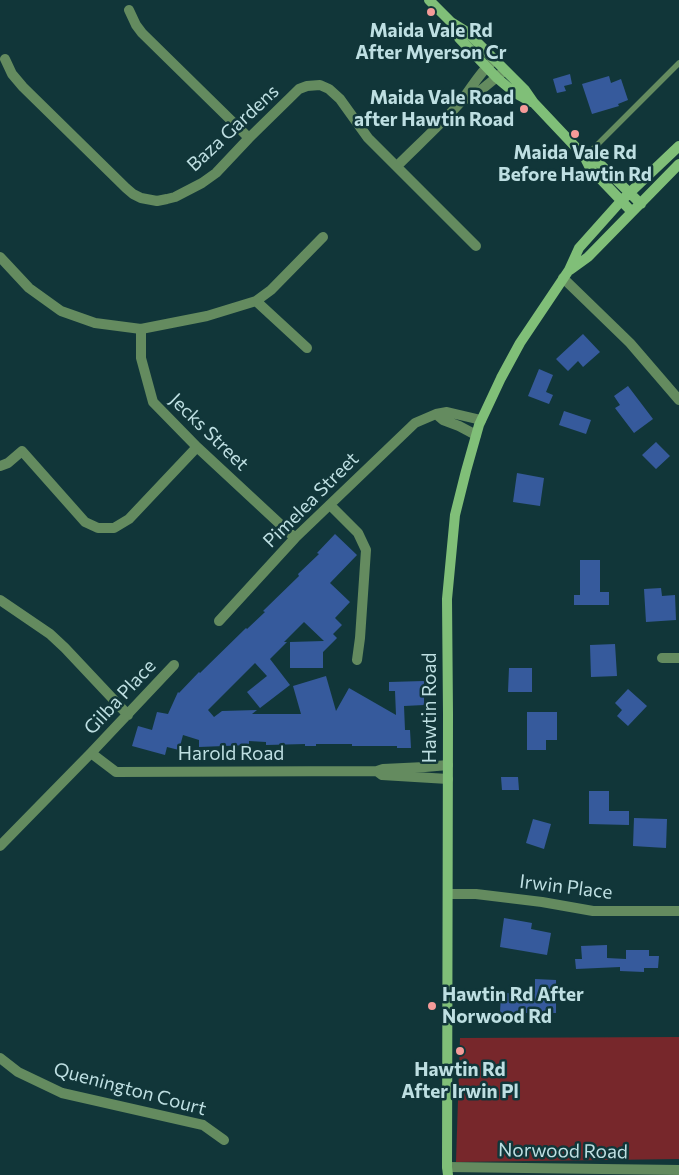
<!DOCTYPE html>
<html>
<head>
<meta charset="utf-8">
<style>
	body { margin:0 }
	canvas { display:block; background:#113639 }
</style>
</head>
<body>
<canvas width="679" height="1175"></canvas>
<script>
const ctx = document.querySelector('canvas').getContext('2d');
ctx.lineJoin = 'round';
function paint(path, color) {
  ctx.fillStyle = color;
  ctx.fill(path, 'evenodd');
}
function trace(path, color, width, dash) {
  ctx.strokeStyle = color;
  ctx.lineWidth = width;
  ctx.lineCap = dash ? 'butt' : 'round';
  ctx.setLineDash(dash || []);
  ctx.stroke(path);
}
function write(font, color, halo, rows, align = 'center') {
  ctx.font = font + ' Commissioner,sans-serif';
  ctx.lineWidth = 5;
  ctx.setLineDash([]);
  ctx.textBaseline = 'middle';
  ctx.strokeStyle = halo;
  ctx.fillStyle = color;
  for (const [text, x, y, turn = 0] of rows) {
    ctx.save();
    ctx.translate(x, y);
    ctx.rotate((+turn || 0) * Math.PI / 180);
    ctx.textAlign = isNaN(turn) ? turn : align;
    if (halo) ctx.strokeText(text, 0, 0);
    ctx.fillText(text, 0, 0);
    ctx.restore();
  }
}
paint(new Path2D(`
	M679,1037V1159L456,1162L460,1038Z`), '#77272b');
paint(new Path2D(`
	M570,74L572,84L564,86L566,91L557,93L553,79Z
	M609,76L611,83L621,79L628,100L618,104L619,106L592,114L582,84Z
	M583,334L600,352L583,367L578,361L568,371L556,359Z
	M539,369L553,375L546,392L553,395L549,404L528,396Z
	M628,386L653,419L634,433L615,408L620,405L614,396Z
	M564,411L591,420L586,434L559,425Z
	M656,442L670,456L656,469L642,455Z
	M517,473L544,478L540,506L513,502Z
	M335,534L357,555L330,583L350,602L335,618L342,625L333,634L337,638L323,652V668H290V642L324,641L304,622L284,642H287L270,659L290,685L260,708L247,692L267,676L255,663L208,710L214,717L222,711L257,710L252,714H301L293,686L326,676L336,711L349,688L396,715L395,691H389V682L424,681V705L404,706L405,730H410L411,748H397V746H352V744H316V746H305V744L266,745V742L249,741V745L199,747V740L183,735L179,750L167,747L165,755L132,746L138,726L152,730L157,712L168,714L178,692L179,693L199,672L200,673L246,628L247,629L265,612L263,611L299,576L298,574L319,554L317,553Z
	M580,560H600V592H609V605H574V595H580Z
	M661,588L662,596L675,595L676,620L646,622L644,589Z
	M615,644L617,676L591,677L590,645Z
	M509,668H532V692H508Z
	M628,689L647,706L628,726L617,716L622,710L615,703Z
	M527,712H557V740H546V750H527Z
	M501,777H518L519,790H502Z
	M589,791H609V811H629V825L589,824Z
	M634,818L667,819L666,848L633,846Z
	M533,819L551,824L544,849L526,843Z
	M504,918L532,923L531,929L551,933L547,955L500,947Z
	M607,945V958L626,959V950H649V956H659L658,968H644V972L620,971V967L576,969L575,959H582L581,946Z
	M535,979L556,980V1013H500L501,993L535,994Z`), '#365a9c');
trace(new Path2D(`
	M584,156L593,149L679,63`), '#648b5f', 5.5);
trace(new Path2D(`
	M129,10L136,25L142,33L249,138
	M5,59L12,74L23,87L126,188L133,194L141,198L157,201L167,199L175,197L202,183L216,173L249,138L299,89L307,86L320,85L329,89L340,99L368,138L476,246
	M464,100L481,90L503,72
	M397,166C417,146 439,126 458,105C470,91 478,74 492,62
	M0,257L29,288L61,311L95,323L141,329L207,316L256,301L271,290L323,237
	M563,278L630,343L679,400
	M256,301L307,348
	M141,329V358L153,402L197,447L295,538
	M436,414L443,420L459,426L476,435
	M0,466L8,463L22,451L85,522L98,528H114L129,519L197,447
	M330,505L358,533L366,550L360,638L357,660
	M0,600L50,634L65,648L128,715
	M219,621L295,538L415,423L436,414L447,412L481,420
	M662,658H679
	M91,753L116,772L377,771L383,769L425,767L448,765
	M378,772L382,775L448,779
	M0,846L91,753L174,665
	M448,894H476L542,902L593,911H679
	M0,1058L18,1072L62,1093L203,1125L224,1140
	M447,1167L679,1170`), '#648b5f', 10);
trace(new Path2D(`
	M429,0L451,22L467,32L525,90L534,103L584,156L590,168L632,212
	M452,23L459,38L497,78L515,93L531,102
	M584,156L597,161L641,204
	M570,270L588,257L679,164
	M448,1175L447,1167L448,714L447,599L455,515L466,471L479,425L501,378L520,343L569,270L579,248L621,201L679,146`), '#80bf78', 10);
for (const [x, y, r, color] of [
	[431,12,5,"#f59b99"],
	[524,109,5,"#f59b99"],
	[575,134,5,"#f59b99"],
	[432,1006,5,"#f59b99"],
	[460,1051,5,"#f59b99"]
]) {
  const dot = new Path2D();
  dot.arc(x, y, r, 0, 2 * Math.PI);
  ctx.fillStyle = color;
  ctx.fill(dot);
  trace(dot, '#113639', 2);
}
write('bold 19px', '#bedfe2', '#113639', [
	["Maida Vale Rd",431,31],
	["After Myerson Cr",431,53],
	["Maida Vale Road",514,98,"right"],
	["after Hawtin Road",514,120,"right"],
	["Maida Vale Rd",575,153],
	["Before Hawtin Rd",575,175],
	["Hawtin Rd After",442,995,"left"],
	["Norwood Rd",442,1017,"left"],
	["Hawtin Rd",460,1070],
	["After Irwin Pl",460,1092]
]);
write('19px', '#bedfe2', '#113639', [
	["Baza Gardens",233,128,-43],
	["Jecks Street",209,432,44],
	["Pimelea Street",311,500,-45],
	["Gilba Place",120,697,-47],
	["Hawtin Road",430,708,-90],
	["Harold Road",231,754],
	["Irwin Place",566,887,7],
	["Quenington Court",130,1089,15],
	["Norwood Road",563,1151,1]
]);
</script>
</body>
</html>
